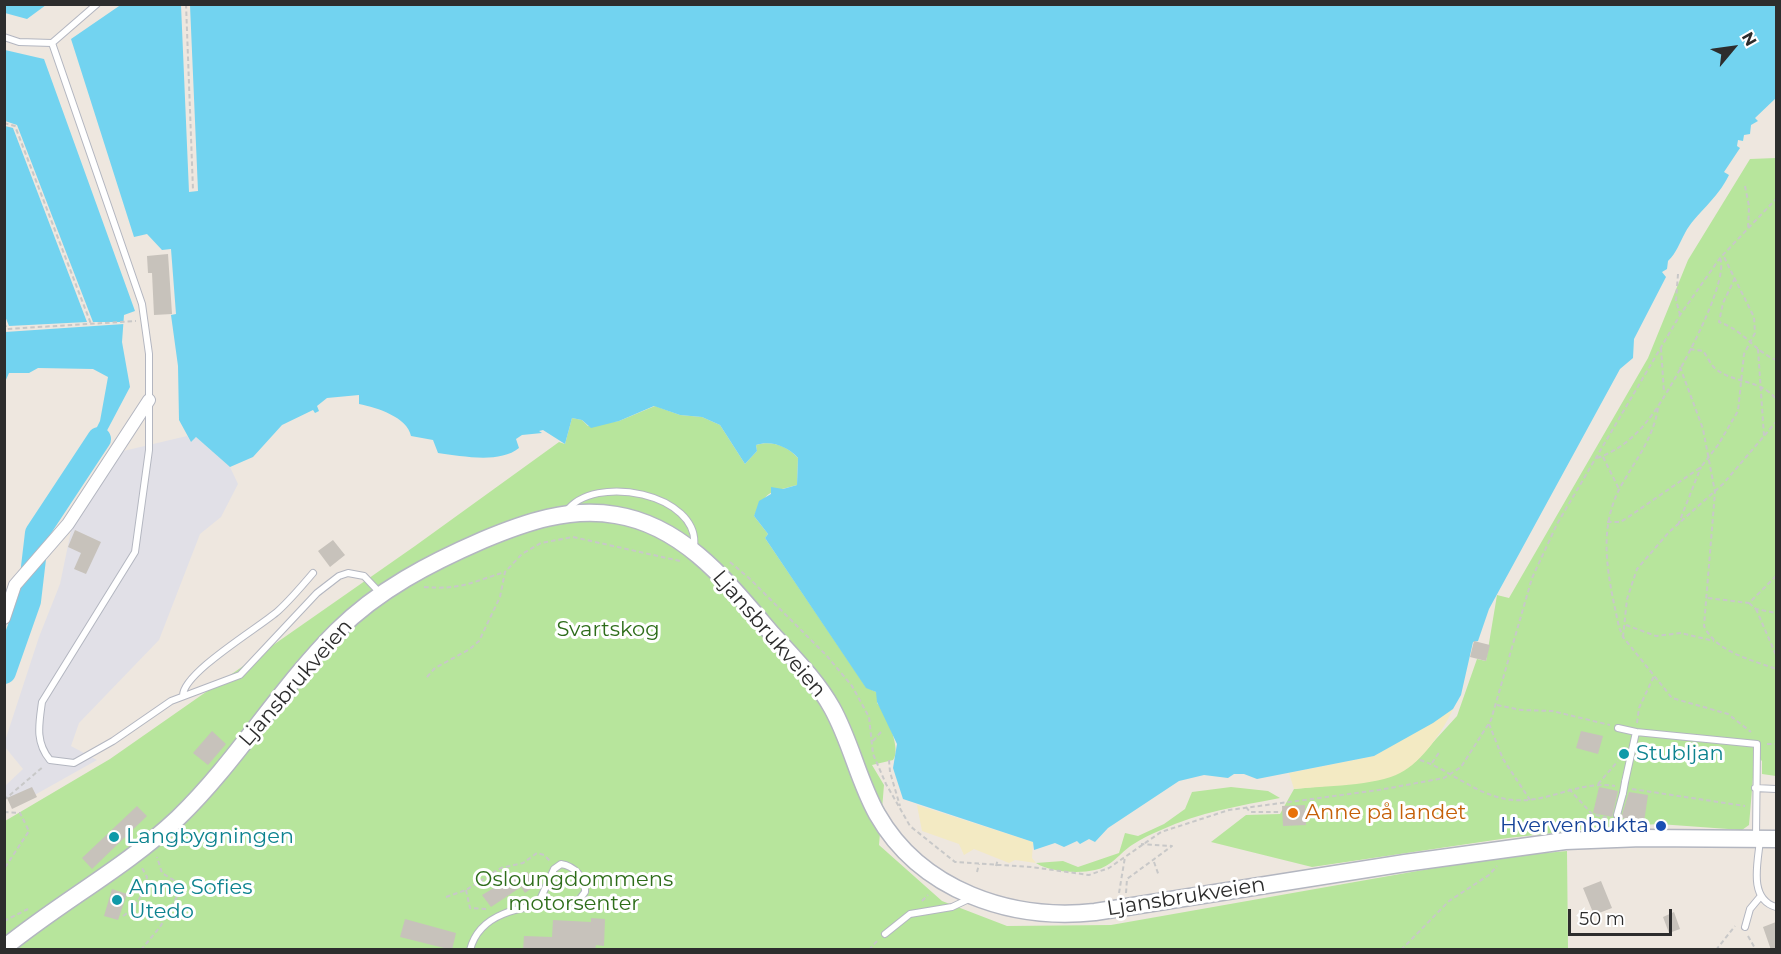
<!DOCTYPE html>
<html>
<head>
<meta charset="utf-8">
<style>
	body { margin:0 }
	#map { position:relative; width:1781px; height:954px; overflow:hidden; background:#eee7df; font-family:Montserrat,sans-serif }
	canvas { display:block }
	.frame { position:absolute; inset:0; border:6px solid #2d2d2d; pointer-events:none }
	.north { position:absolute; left:1703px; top:18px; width:60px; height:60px; -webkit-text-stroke:4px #fff; paint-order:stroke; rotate:61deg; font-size:16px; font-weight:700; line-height:24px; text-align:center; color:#2d2d2d }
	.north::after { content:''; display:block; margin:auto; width:21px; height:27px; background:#2d2d2d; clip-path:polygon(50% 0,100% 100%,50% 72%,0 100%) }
	.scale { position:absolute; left:1568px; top:909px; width:104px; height:27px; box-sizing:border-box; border:3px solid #2d2d2d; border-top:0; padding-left:8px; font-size:18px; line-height:21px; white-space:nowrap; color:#2d2d2d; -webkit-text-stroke:4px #fff; paint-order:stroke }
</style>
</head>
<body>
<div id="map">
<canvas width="1781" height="954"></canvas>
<div class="frame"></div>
<div class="north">N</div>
<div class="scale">50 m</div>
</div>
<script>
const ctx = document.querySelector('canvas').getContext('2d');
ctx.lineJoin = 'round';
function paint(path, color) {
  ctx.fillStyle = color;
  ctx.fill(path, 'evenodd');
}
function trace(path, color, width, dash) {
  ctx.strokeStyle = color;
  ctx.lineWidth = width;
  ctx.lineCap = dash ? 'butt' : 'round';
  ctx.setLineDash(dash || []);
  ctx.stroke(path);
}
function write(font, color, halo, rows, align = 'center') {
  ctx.font = font + ' Montserrat,sans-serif';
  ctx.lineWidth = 6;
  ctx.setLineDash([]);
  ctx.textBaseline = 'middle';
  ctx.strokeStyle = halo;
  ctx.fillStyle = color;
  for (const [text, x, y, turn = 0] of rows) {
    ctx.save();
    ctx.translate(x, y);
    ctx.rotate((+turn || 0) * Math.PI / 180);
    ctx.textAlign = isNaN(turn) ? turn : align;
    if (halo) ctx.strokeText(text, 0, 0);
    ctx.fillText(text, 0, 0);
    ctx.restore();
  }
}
paint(new Path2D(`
	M187,436L191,442L196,437L230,467L238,484L221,517L200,534L159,640L79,723L71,746L97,760L15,806L5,796V786L23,769L5,747V741L39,637L60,584L72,526L115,453Z`), '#e1e0e7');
paint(new Path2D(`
	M1776,158V776L1762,774V761L1755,754L1749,825L1742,830L1659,824L1608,827L1508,838L1312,867L1211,842L1246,815L1280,814L1294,789L1355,783L1416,761L1457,716L1477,659L1486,661L1497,595L1509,598L1648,358L1688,260L1750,159Z
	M655,406L680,415L702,417L720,425L745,464L757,451L756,445C772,440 787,446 798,458L797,485C770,493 768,488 754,516L768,534L765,538L866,687L876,692L879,697L877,703C886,712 902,750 893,760L872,765L884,785L879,845L942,901L1007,926L1111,925L1491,858L1567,851L1568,949L5,950V821L110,759L415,546L559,442L565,444L572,418L582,420L588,426L619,421Z
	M1231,787L1268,791L1280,798C1239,806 1200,812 1161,830C1151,834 1141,839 1132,845C1120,853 1111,867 1095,870C1078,874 1050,872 1036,863L1063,861L1078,867L1119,853L1125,833L1138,836L1164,824L1185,809L1192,792Z`), '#b7e59c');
paint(new Path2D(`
	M1453,709C1443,731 1422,762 1400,773C1377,786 1322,786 1294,789L1289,773L1374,756Z
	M917,805L1033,842L1032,858L1036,863L1015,860L1009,863L974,849L964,855L959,844L922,831Z`), '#f3eac3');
paint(new Path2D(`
	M122,4H1776V98L1755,118L1758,121L1751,125L1750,134L1744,135L1743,141L1738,140L1737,146L1740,148L1724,172L1729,175C1717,200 1696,213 1685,233C1679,244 1677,252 1668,261L1667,269L1662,272L1666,277L1634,339L1633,358L1620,369L1489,609L1478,641L1473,642L1461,695L1453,709L1433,723L1374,756L1257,779L1244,774H1234L1228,778L1204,775L1179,781L1108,828L1095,842L1089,839L1080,844L1077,841L1064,847L1055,843L1034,850L1033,842L903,799L893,768L897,744L877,702L876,692L866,688L765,538L768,534L754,516L759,501L771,494V487L783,489L797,485L798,458C788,447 772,440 756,445L757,451L745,464L720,425L702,417L680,415L654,406L619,421L591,428L582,420L572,418L565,444L543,430L539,431L542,433L522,435L516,439L519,448C499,464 462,456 438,453L433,440L411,436C407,417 378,408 359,404V395L327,398L317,406L319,411L315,413L313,410L282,425L253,457L230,467L196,437L191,442L179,420L178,366L171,315L176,314L171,249L162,250L147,234L134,237L71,39Z
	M4,5L5,4L46,5L27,19L5,13Z
	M5,50L44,59L135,311L124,315L122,342L130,387L102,440L94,433L100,421L108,377L93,369L38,368L29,373H9L5,382Z`), '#72d3f0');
paint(new Path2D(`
	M184,4L190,5L198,191L189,192L181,5Z
	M5,121L17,125L93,322H124V324L5,332V316L9,326L87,322L13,128L5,126Z`), '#eee7df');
trace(new Path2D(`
	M4,672L29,601L37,533L99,439`), '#72d3f0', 24);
paint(new Path2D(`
	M168,254L172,314L154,315L152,273H148L147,256Z
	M75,530L101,542L86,574L74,569L81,553L68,547Z
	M333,540L345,555L330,567L318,551Z
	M1474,641L1490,645L1486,661L1470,657Z
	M212,731L226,744L208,765L193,753Z
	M1581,731L1603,736L1598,754L1576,748Z
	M32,787L37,797L12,809L7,798Z
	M1599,787L1618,791L1612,817L1593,813Z
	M1629,792L1648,795L1644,822L1621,818Z
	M1305,805L1306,825L1283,826L1282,806Z
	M137,806L147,816L92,869L82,858Z
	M528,872L532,888L525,893L521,887L491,907L482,895L517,874Z
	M1601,881L1612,908L1594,915L1583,888Z
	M112,889L127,894L118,920L104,916Z
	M1674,912L1680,929L1669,933L1663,917Z
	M591,918L605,919L604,946L596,945L595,950H523L524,936L552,937L553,920L591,922Z
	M405,919L456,933L452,950L400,937Z
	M1776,922V950H1771L1763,927Z`), '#c7c2bb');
const lane = new Path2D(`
	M4,37L19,42L52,43L97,4
	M52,43L142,304L149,354V450L135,552L42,702C39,724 35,742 50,760L74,763L113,741L171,701L240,675L317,593L339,576L348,573L364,576L381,594
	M566,512C593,472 701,494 694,547
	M183,696C182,673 260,627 278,611C290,600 302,586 313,573
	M1618,728L1636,732
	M1625,782L1636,732L1757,744L1756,838
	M1755,788L1776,789
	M1617,815L1623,793
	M1617,821L1618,838
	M1760,840C1758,862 1748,899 1776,907
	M1745,927L1750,909L1760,897
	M885,934L910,914L952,907L971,898
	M470,950C482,903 542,907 579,900L585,892C586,878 574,866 561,864L554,869L538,904`);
const street = new Path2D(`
	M4,618L15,585L68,524L149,400`);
const secondary = new Path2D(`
	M4,948C60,902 125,868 178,818C237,761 279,689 337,631C378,590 430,563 483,540C526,522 569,507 616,515C685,526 730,585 773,635C794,658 817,681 832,708C851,742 858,780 877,814C921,891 1011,921 1095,912L1405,863L1565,841L1642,838L1776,839`);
trace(lane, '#b3b6c0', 8);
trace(street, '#b3b6c0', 14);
trace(secondary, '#b3b6c0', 19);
trace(new Path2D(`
	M186,4L193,190
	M4,123L15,126L91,324
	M1745,186L1749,206L1748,230
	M1678,274L1676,300L1680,315
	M1735,278L1723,303L1719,322C1745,331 1753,350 1776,360
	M4,323L7,329L136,321
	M1661,348L1664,393
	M1690,349L1703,351C1708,357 1710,365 1717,370C1735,383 1761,380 1776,399
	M1758,349L1764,436
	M1680,367L1703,429L1715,492L1704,626C1716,652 1752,660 1776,669
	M1658,408C1653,439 1636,459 1621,486C1596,531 1609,580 1619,627L1623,637L1672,698L1728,714L1751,732
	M1603,457L1619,489
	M1597,458C1618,451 1635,437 1648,420C1667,398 1731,283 1720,258
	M1607,522H1620L1627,518L1701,467L1718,445L1738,411L1744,354L1755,333L1754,317L1723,255
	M1678,525L1701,467
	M730,562L750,579L826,655L852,686L869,717L873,754L886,784L910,826L955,862L1031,867L1089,875L1109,868L1161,832L1229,810L1379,790L1444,778L1461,767L1491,720L1532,578L1557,524L1680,315L1720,258L1776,199
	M424,587C461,590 472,582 505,572
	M1708,598L1749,603L1776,576
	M1749,603L1756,609L1776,613
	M1756,609L1776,655
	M1626,625L1656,636L1681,633L1714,641
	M1623,637L1627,599L1637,569L1669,532L1723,484L1776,422
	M427,677L435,668L470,649L479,641L500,597L505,572L522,554L541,543L573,537L680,561
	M1497,705L1521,710L1552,711L1610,725
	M1637,723L1639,708L1654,676
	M1489,724L1503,759L1530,800
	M873,741L881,732
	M1767,744H1776
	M889,760L890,772L900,806
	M1420,760C1453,771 1477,797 1514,800C1550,803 1579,780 1615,786
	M1432,763L1440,751
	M1598,784L1618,761
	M1569,789L1592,814L1608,818
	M1632,789L1745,806
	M4,800L44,766
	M1246,807L1250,812H1280
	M4,812L20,813L29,831L4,869
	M1154,862L1159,876
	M996,866L998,859
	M977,872L979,864
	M466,890L470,908L488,909
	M1119,893L1125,857
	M1126,893L1127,879L1172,846L1141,844
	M446,897L466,890L501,868L523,863L537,853L544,855L550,861
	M922,901L928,895
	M123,916C137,906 144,894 147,877L142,868
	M4,921L28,909
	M1748,936L1756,950
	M141,950L160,927L179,893L175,881L162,873L157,857
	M869,950L878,940
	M1401,950L1449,901L1489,875L1497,866
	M1716,950L1735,926`), '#c8c8c8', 2, [4.5, 3]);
trace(lane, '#fff', 6);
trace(street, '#fff', 12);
trace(secondary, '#fff', 16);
const laneBridge = new Path2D(`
	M1623,793L1625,782`);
trace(laneBridge, '#b3b6c0', 8, []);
trace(laneBridge, '#fff', 6);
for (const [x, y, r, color] of [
	[1624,754,6,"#0f9aa8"],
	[1293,813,6,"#e8710a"],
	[1661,826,6,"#1a4fb4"],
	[114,837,6,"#0f9aa8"],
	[117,900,6,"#0f9aa8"]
]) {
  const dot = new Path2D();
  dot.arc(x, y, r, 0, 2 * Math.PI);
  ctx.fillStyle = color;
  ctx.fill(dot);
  trace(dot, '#fff', 2);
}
write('21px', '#2e6d1a', '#fff', [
	["Svartskog",608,630],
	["Osloungdommens",574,880],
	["motorsenter",574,904]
]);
write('21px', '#2d2d2d', '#fff', [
	["Ljansbrukveien",769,634,49],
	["Ljansbrukveien",296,683,-49],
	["Ljansbrukveien",1186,897,-9]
]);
write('21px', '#0d838f', '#fff', [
	["Stubljan",1636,754],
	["Langbygningen",126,837],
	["Anne Sofies",129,888],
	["Utedo",129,912]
], 'left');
write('21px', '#c56008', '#fff', [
	["Anne på landet",1305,813]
], 'left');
write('21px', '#164399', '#fff', [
	["Hvervenbukta",1649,826]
], 'right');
</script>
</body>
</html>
